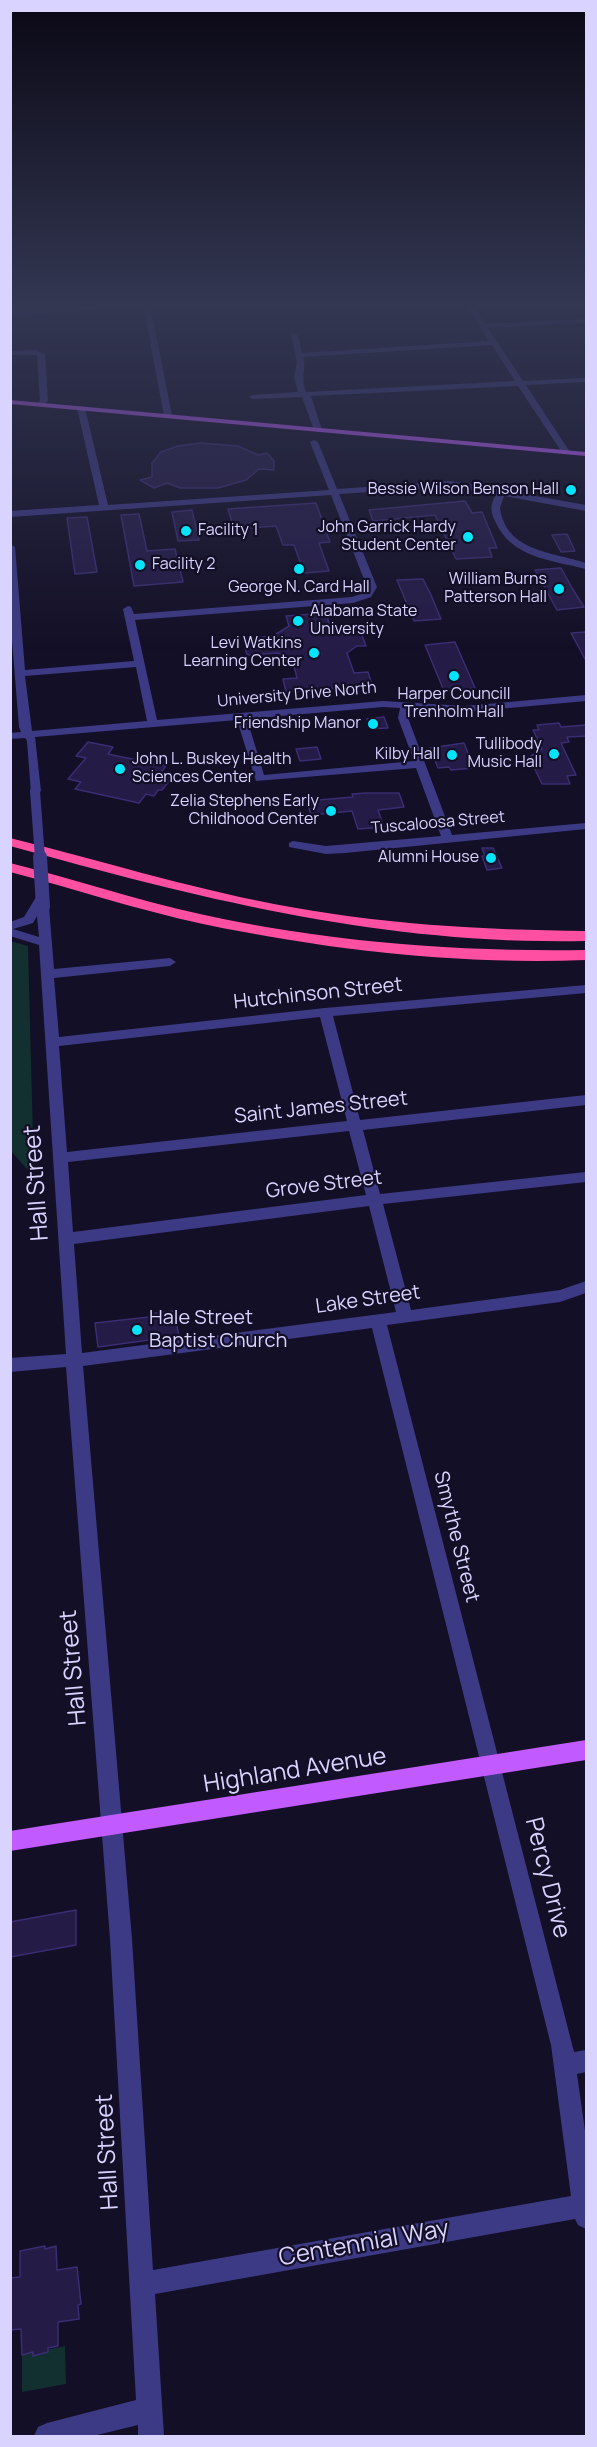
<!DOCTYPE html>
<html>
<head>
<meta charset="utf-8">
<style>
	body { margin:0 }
	#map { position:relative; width:597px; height:2447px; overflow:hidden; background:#130f26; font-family:Manrope,sans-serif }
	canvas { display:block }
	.frame { position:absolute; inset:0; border:12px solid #d9d4ff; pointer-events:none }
</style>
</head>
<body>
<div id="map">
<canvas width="597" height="2447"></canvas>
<div class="frame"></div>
</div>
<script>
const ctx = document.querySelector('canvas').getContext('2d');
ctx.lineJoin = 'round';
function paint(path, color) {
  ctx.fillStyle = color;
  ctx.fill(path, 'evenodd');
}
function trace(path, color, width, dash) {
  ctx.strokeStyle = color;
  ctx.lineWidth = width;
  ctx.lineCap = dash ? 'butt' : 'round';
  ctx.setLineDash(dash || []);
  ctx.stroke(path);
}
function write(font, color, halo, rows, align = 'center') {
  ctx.font = font + ' Manrope,sans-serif';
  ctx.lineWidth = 4.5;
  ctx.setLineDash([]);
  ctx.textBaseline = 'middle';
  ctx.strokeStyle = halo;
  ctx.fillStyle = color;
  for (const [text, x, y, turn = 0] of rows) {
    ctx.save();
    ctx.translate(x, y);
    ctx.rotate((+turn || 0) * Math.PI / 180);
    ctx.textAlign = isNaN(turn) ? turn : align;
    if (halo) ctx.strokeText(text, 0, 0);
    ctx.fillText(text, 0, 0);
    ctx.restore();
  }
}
paint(new Path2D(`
	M10,941L28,946L34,1177L11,1151Z
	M65,2346L66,2384L22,2392V2355Z`), '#12302f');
const building = new Path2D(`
	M201,443L238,446L258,455L267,453L274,461V470L259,469L246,480L218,488H180L167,483L154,488L140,480L152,477V463L161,452L178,446Z
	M465,501L472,513L482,512L497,548H489L492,557L456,559L435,515L373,521L369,510Z
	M316,503L330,542L319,543L329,571L304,573L294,545H283L276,526L234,529L228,509Z
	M192,510L199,540L178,541L172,512Z
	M139,514L147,551L175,549L183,582L134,586L121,515Z
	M87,517L97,572L75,574L67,518Z
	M567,534L575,551L561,552L552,535Z
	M561,568L572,588L584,607L557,610L535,570Z
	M423,579L431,595L441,619L414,621L397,580Z
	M326,613L329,623L350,630H360L366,646H357L347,653L354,673L368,672L372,685L286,692L283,679L297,678L292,658L278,653L247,655L243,639L273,636L289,626L286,616Z
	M586,632V661L571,633Z
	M455,642L475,688L444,691L425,645Z
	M384,717L388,728L370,729L367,719Z
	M559,723L561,727L586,725V736L567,737L569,742L561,743L576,775L567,776L570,784H542L529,757L542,749L533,730H539L537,725Z
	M88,742L113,747L108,754L166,766L161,772L174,775L162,790H158L154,796L146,794L139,803L75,789L81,782L68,779L86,758L76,756Z
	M464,743L474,768L451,770L449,767L438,768L430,748Z
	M317,747L321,759L300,761L296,749Z
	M366,793H399L404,807L378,810L384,827L358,829L352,811L311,815L307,801L353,797L352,794Z
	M482,848H493L502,868L487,870L482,856H485Z
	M174,1311L179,1336L98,1347L95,1323L149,1317V1314Z
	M76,1910V1945L10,1957V1922Z
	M45,2246V2249L56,2246L57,2270L77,2267L81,2304L78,2305L79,2319L58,2322V2346L48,2348V2352L33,2356V2352L22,2355L21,2329L10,2330V2278L20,2277V2251Z`);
paint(building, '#241b47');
trace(building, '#3b2d73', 1.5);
paint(new Path2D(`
	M69,308H113L10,316V312Z
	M144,308H151L172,416L168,418L164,416Z
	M468,308H475L485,324L586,319V323L488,328L523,381L586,378V382L526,385L570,452L569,454H563L518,386L311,396L322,430L318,432L314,430L302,397L253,399L249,397L253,395L298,392L294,377L297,363L291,333L298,335L302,353L489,341ZM492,345L515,381L306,392C300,376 307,370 303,357Z
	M36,350L45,354L48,401L41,407L37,405L40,401L37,355H10V351Z
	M81,406L85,408L108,505L329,490L310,442L314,440L318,442L337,489L450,481L586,505V511L504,496L500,508C506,552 553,552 586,563V569C551,560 511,558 495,521C490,511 490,504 496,495L450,487L339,494L377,587L371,597L353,603L135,620L157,720L383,701L465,706L586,695V701L465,712L410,709L408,718L452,835L586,823V829L345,853L326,854L289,847V843L293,841L326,846L441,836L416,768L256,781L237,720L35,737L41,791L39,793H31L27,741L25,738L10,739V733L21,732L19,727L10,616V544L15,547L25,670L134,661L123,609L128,606L131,607L134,614L352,597L364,593L367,587L331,495L10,517V511L99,505L77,408ZM136,667L147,721L32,731L25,676ZM383,707L400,708L398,718L414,761L264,775L247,719Z
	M43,891L49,895L44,904L49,907L54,969L170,958L176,962L170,966L54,978L59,1037L325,1008L586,985V993L333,1016L360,1120L586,1095V1105L363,1130L380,1194L586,1172V1182L383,1204L411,1310L560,1290L586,1281V1293L560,1302L387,1325L574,2052L586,2050V2072L577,2074L586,2138V2229L578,2225L575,2219L155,2294L164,2436H138V2425L93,2436H34L38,2427L47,2423L136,2400L110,1939L66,1367L10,1372V1358L66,1354L39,945L10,936V922L24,917L39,892ZM37,916L39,937L13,929L33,923ZM320,1017L347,1121L67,1152L59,1046ZM349,1131L366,1195L73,1232L68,1162ZM369,1206L396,1312L82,1353L74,1244ZM372,1328L551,2045L571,2196L153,2270L132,1939L83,1366Z`), '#3d3a85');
paint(new Path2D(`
	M10,400L586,452V456L10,404Z
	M586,1740V1760L10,1851V1831Z`), '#c25bff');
paint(new Path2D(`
	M10,838C99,860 185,887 274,904C377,924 481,930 586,931V941C383,945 205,900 10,846Z
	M10,863C74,879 136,900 200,914C327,942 457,952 586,950V960C459,965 328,950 203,924C138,910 75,889 10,872Z`), '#ff4fa3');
trace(new Path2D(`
	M35,791L40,858`), '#3d3a85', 10);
trace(new Path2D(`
	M40,857L43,907`), '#3d3a85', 14);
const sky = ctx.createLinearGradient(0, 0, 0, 651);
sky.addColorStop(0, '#0a0815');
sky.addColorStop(0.47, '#333752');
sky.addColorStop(1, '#33375200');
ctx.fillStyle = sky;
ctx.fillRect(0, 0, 597, 651);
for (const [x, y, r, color] of [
	[571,490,6,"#00e5ff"],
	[186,531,6,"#00e5ff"],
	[468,537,6,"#00e5ff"],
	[140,565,6,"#00e5ff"],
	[299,569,6,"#00e5ff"],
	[559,589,6,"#00e5ff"],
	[298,621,6,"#00e5ff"],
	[314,653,6,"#00e5ff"],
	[454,676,6,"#00e5ff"],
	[373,724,6,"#00e5ff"],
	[554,754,6,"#00e5ff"],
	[452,755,6,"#00e5ff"],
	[120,769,6,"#00e5ff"],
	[331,811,6,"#00e5ff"],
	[491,858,6,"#00e5ff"],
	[137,1330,6,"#00e5ff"]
]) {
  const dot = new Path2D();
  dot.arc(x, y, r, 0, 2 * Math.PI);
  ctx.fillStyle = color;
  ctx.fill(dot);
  trace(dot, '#130f26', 2);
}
write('16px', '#d9d4ff', '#130f26', [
	["Bessie Wilson Benson Hall",559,490],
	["John Garrick Hardy",456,528],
	["Student Center",456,546],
	["Facility 1",198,531,"left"],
	["Facility 2",152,565,"left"],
	["William Burns",547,580],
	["Patterson Hall",547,598],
	["George N. Card Hall",299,588,"center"],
	["Alabama State",310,612,"left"],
	["University",310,630,"left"],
	["Levi Watkins",302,644],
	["Learning Center",302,662],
	["Harper Councill",454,695,"center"],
	["Trenholm Hall",454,713,"center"],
	["Friendship Manor",361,724],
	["Tullibody",542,745],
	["Music Hall",542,763],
	["Kilby Hall",440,755],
	["John L. Buskey Health",132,760,"left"],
	["Sciences Center",132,778,"left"],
	["Zelia Stephens Early",319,802],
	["Childhood Center",319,820],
	["Alumni House",479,858]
], 'right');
write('16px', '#d9d4ff', '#130f26', [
	["University Drive North",297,695,-5],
	["Tuscaloosa Street",438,823,-5]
]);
write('20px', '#d9d4ff', '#130f26', [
	["Hutchinson Street",318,994,-6],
	["Saint James Street",321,1108,-6],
	["Grove Street",324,1185,-7],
	["Lake Street",368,1300,-8],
	["Smythe Street",456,1537,76]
]);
write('20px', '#d9d4ff', '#130f26', [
	["Hale Street",149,1318],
	["Baptist Church",149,1341]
], 'left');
write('24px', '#d9d4ff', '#130f26', [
	["Hall Street",37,1183,-94],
	["Hall Street",74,1668,-95],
	["Highland Avenue",295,1771,-9],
	["Percy Drive",547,1878,76],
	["Hall Street",108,2152,-93],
	["Centennial Way",364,2244,-10]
]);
</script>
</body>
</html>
